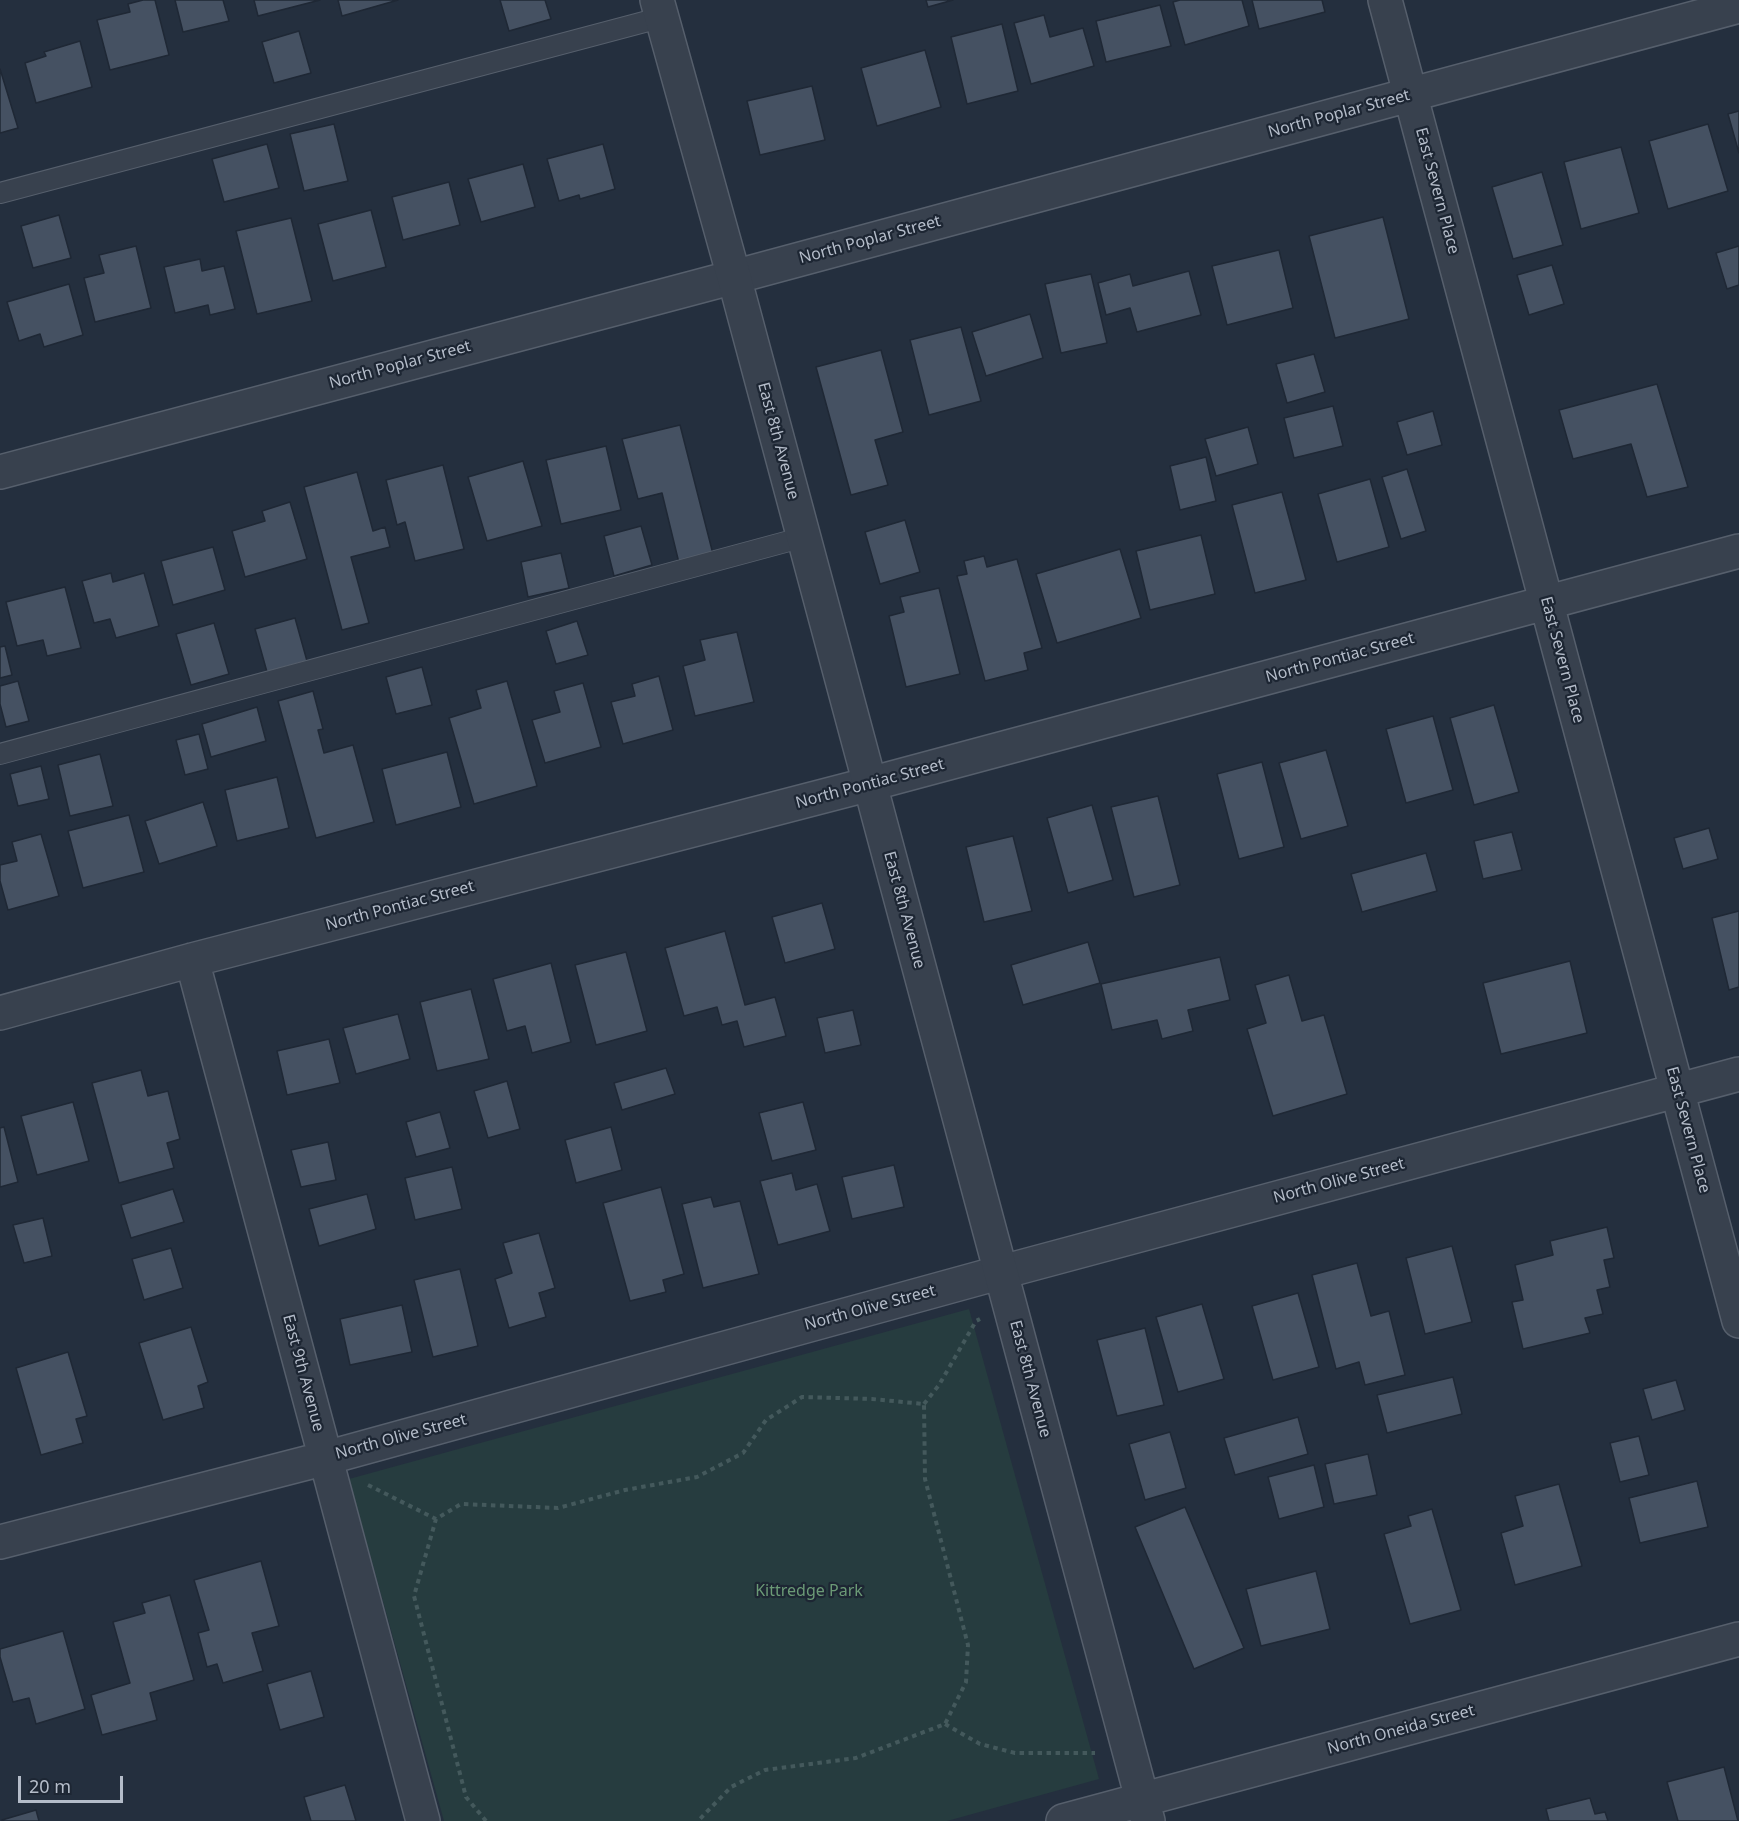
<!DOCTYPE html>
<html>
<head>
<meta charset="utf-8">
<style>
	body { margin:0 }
	#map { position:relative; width:1739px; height:1821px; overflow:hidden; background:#242f3e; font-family:"Noto Sans",sans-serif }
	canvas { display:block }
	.scale { position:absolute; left:18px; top:1776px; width:105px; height:27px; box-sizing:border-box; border:3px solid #b4bcc9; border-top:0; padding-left:8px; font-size:18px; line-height:21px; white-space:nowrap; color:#b4bcc9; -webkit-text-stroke:4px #1d2633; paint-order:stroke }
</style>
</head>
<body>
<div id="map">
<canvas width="1739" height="1821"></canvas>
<div class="scale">20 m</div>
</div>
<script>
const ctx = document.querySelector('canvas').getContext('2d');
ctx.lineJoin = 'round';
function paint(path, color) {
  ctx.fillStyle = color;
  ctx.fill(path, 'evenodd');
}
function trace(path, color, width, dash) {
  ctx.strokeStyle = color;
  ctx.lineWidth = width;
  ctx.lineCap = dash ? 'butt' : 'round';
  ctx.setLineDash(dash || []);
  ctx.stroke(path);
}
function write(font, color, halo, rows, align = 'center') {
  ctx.font = font + ' "Noto Sans",sans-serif';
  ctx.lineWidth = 4.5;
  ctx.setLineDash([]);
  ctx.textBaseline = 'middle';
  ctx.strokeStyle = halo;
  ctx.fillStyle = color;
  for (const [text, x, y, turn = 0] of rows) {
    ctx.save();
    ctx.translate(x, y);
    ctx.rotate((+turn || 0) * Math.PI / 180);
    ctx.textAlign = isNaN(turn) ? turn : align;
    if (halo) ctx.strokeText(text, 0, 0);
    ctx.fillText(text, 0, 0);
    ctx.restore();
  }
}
paint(new Path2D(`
	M969,1309L1099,1779L947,1821H444L349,1479Z`), '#263c3f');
const building = new Path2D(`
	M143,0H155L169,55L110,70L97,20L130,12L128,4Z
	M175,0H223L229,21L183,32Z
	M254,0H320L258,16Z
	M338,0H398L342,16Z
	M500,0H545L551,19L509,31Z
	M926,0H953L928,7Z
	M1180,0H1242L1249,26L1185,45L1173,2Z
	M1252,0H1322L1325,12L1259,29Z
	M1160,5L1171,46L1106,62L1096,21Z
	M1044,15L1050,37L1083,28L1094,66L1031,84L1014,23Z
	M1002,24L1018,91L967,104L951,37Z
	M299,31L311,73L274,83L262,42Z
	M80,41L92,87L36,103L25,63L46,56L44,52Z
	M925,50L941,107L877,126L861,68Z
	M0,69L18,128L0,133Z
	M812,86L825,140L760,155L747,101Z
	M1739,111V153L1728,114Z
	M334,124L348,181L304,191L290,134Z
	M1708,124L1728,191L1668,209L1649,141Z
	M267,144L279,188L224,202L212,159Z
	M603,144L615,189L580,199L579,195L559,201L547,159Z
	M1621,147L1639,213L1581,229L1564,162Z
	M523,164L535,207L481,222L468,179Z
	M1542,172L1563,245L1513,259L1492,187Z
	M449,182L460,225L403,240L392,197Z
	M371,210L386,267L333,281L318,224Z
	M59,215L71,258L33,268L21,226Z
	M1383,217L1409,319L1335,338L1309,236Z
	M291,218L312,301L257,314L236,231Z
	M136,246L151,308L95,322L84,278L104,273L99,255Z
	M1739,246V285L1727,289L1716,253Z
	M1279,250L1293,308L1227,325L1212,266Z
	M200,259L202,271L224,266L235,309L210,315L208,305L175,313L164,267Z
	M1552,265L1564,304L1529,315L1517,275Z
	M1189,271L1201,315L1137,332L1130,308L1106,315L1098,283L1130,274L1133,286Z
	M1091,274L1107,343L1061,353L1045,284Z
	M69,284L83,335L44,347L40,334L19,341L7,302Z
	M1030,314L1043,358L986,376L972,332Z
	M961,327L981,401L929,415L910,340Z
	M881,350L903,432L875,440L888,485L851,495L816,367Z
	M1314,354L1325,392L1287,403L1276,364Z
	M1657,384L1688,487L1647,497L1631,444L1573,459L1559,410Z
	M1333,406L1343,446L1294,458L1284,418Z
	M1433,411L1442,445L1407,455L1397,422Z
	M680,425L713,554L679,563L662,493L638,499L622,439Z
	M1248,427L1258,464L1216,476L1205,439Z
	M606,446L621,510L561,524L546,460Z
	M1206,457L1216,501L1180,510L1170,466Z
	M523,461L542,526L487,541L468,477Z
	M443,465L464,549L415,561L405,522L397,525L386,480Z
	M1407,469L1426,531L1401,539L1382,477Z
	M357,472L373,531L385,527L390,547L351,557L369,623L342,630L304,487Z
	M1370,479L1389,547L1337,562L1318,494Z
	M1282,492L1306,580L1255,593L1232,505Z
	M290,502L307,559L245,577L232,531L265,521L262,511Z
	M905,520L920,572L880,584L865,532Z
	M641,526L652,565L614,576L604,536Z
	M1201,535L1215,594L1150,610L1136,551Z
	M213,547L225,590L173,605L161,561Z
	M1120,549L1141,618L1057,643L1036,574Z
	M561,553L569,588L528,597L521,562Z
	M984,556L987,567L1017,559L1042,648L1024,653L1028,670L985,681L957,576L967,574L964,561Z
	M111,573L113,582L144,573L159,626L116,638L110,619L94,623L82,581Z
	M65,587L81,648L47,656L43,640L17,646L6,602Z
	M939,588L960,674L906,687L889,616L904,612L900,597Z
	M295,618L307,661L267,672L255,629Z
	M577,621L588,655L556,664L546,631Z
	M214,623L229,674L191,685L176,634Z
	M737,632L754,702L695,716L683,666L705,660L700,640Z
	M5,646L12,675L0,678V647Z
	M422,667L432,705L396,714L386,677Z
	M659,676L673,730L623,744L611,702L635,696L632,684Z
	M18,681L29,721L6,727L0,704V686Z
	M507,681L537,786L474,804L449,718L481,708L476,690Z
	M583,683L601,747L545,763L532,720L560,712L554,691Z
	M313,691L323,729L318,730L324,753L353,745L374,822L316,838L278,701Z
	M1494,705L1519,792L1474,805L1450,718Z
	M257,707L266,741L211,757L202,724Z
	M1433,716L1453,790L1406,803L1386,729Z
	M199,734L208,769L185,775L176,740Z
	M1326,750L1348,826L1301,839L1279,763Z
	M447,752L461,807L396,825L382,769Z
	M100,754L113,806L70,816L58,765Z
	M1262,762L1284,847L1239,859L1217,774Z
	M41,766L49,799L18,806L10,774Z
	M277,777L289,828L237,841L225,790Z
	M1158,796L1180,885L1134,897L1111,807Z
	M203,802L217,846L159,864L145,821Z
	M1092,805L1113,880L1068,893L1047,818Z
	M129,815L144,872L83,888L68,831Z
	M1709,828L1718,859L1683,869L1674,838Z
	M1512,832L1522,870L1483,879L1474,841Z
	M41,834L59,896L8,910L0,881V865L17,861L12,842Z
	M1013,836L1032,911L984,922L966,847Z
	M1426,853L1437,891L1362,912L1351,874Z
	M822,903L835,949L785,963L772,917Z
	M1739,911V987L1729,990L1712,918Z
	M725,931L745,1005L775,997L786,1036L744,1047L737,1021L722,1025L717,1007L684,1016L665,948Z
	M1088,942L1100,983L1023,1005L1011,965Z
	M626,952L647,1031L596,1045L575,965Z
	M1220,957L1230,1000L1188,1010L1193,1031L1162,1039L1157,1020L1112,1030L1101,984Z
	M1570,961L1587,1033L1501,1054L1483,983Z
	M551,963L571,1042L532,1053L525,1026L507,1031L493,979Z
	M1289,975L1302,1021L1324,1015L1347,1094L1273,1116L1247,1029L1266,1023L1255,985Z
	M471,989L489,1059L437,1071L420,1002Z
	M853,1010L861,1045L825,1053L817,1018Z
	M398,1014L410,1059L356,1074L343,1028Z
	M329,1039L340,1083L287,1095L277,1051Z
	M666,1068L675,1094L622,1110L614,1083Z
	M141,1070L148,1096L168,1091L180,1139L167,1143L174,1168L119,1183L92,1083Z
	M507,1081L520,1129L488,1138L474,1091Z
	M73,1102L89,1161L37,1175L21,1116Z
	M803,1102L816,1150L772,1161L759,1113Z
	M440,1112L450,1148L416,1157L406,1122Z
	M4,1127L18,1182L0,1187V1128Z
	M611,1127L622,1170L576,1183L565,1140Z
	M328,1142L336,1180L301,1187L291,1150Z
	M894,1165L904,1207L852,1219L842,1177Z
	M452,1167L462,1209L415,1220L405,1178Z
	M792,1173L796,1190L817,1184L830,1231L778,1245L760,1181Z
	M661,1187L684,1274L663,1280L666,1292L630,1301L603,1203Z
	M173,1189L184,1222L131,1238L121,1205Z
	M367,1194L376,1229L319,1246L309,1209Z
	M711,1197L714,1207L740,1201L759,1274L703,1288L682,1204Z
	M43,1218L52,1256L24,1263L13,1225Z
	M1607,1227L1614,1258L1604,1260L1610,1287L1597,1290L1603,1314L1585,1318L1590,1333L1523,1349L1512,1302L1523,1300L1515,1265L1553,1255L1550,1241Z
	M539,1233L555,1288L539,1293L546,1317L509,1328L495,1279L512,1273L503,1243Z
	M1452,1246L1472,1322L1425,1334L1406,1258Z
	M171,1248L183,1288L144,1300L132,1259Z
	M1357,1263L1371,1316L1389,1311L1405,1375L1365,1385L1359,1362L1336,1369L1312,1275Z
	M460,1269L478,1346L433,1357L414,1280Z
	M1298,1293L1319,1367L1273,1380L1252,1306Z
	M1202,1304L1224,1379L1178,1392L1156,1317Z
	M402,1305L412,1352L350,1365L340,1319Z
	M191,1327L208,1382L198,1386L204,1408L163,1420L139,1343Z
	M1145,1328L1164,1405L1117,1416L1097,1340Z
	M68,1352L87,1416L76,1419L83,1443L41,1455L16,1368Z
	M1453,1377L1462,1414L1387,1433L1377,1395Z
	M1676,1380L1685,1410L1652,1420L1643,1389Z
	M1298,1417L1308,1454L1235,1475L1224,1438Z
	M1170,1432L1186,1488L1145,1500L1129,1444Z
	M1639,1436L1649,1475L1620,1482L1610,1443Z
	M1368,1454L1377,1495L1334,1504L1325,1464Z
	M1314,1465L1324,1507L1279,1519L1268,1477Z
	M1697,1481L1708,1527L1640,1543L1629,1498Z
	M1559,1484L1582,1566L1515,1585L1501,1533L1523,1526L1515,1496Z
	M1185,1507L1244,1648L1194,1669L1135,1527Z
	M1432,1509L1461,1610L1410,1624L1384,1534L1411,1526L1408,1516Z
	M261,1561L279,1626L252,1633L263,1671L223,1683L217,1664L207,1667L198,1633L209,1630L194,1580Z
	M1316,1571L1330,1629L1261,1646L1246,1589Z
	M170,1595L194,1680L150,1693L157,1720L102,1735L91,1695L130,1683L113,1622L145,1613L142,1603Z
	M63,1631L85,1709L36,1724L29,1698L13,1702L0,1657V1649Z
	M311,1671L324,1717L280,1730L267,1684Z
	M1724,1767L1738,1821H1678L1667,1782Z
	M345,1785L356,1821H311L304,1797Z
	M1590,1798L1595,1814L1605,1812L1608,1821H1549L1546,1809Z
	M36,1810L39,1821H2V1820Z`);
paint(building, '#455162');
trace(building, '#1f2835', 1.5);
const service = new Path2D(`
	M0,193L663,17
	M0,754L804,537`);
const minor = new Path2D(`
	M1385,0L1739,1321
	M0,472L734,277L1739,6
	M192,960L423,1821
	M0,1013L192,960L870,784L1739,551
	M0,1542L326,1458L1002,1272L1739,1074`);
const tertiary = new Path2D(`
	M657,0L734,277L1148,1821
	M1063,1821L1739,1639`);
trace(service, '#565f6c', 22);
trace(minor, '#565f6c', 36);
trace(tertiary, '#565f6c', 36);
trace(new Path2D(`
	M924,1404L939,1385L976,1321L980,1319
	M368,1485L436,1519
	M945,1724L980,1744L1015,1753H1095
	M486,1821L466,1797L414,1596L436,1519L461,1504L558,1508L625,1490L697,1477L743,1453L766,1420L802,1397L872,1399L924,1404L925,1479L968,1645L966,1682L945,1724L856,1758L765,1770L731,1787L698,1821`), '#44595c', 4, [4.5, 4.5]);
trace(service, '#38414e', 20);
trace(minor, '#38414e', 33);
trace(tertiary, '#38414e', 33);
write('16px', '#b4bcc9', '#1d2633', [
	["North Poplar Street",1339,114,-15],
	["East Severn Place",1437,191,75],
	["North Poplar Street",870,240,-15],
	["North Poplar Street",400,365,-15],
	["East 8th Avenue",778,441,75],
	["North Pontiac Street",1340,658,-15],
	["East Severn Place",1562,660,75],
	["North Pontiac Street",870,784,-15],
	["North Pontiac Street",400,906,-15],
	["East 8th Avenue",904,910,75],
	["East Severn Place",1688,1130,75],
	["North Olive Street",1339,1181,-15],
	["North Olive Street",870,1308,-15],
	["East 9th Avenue",303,1373,75],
	["East 8th Avenue",1030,1379,75],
	["North Olive Street",401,1437,-15],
	["North Oneida Street",1401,1730,-15]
]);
write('16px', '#6b9a76', '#1d2633', [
	["Kittredge Park",809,1591]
]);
</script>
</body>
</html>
